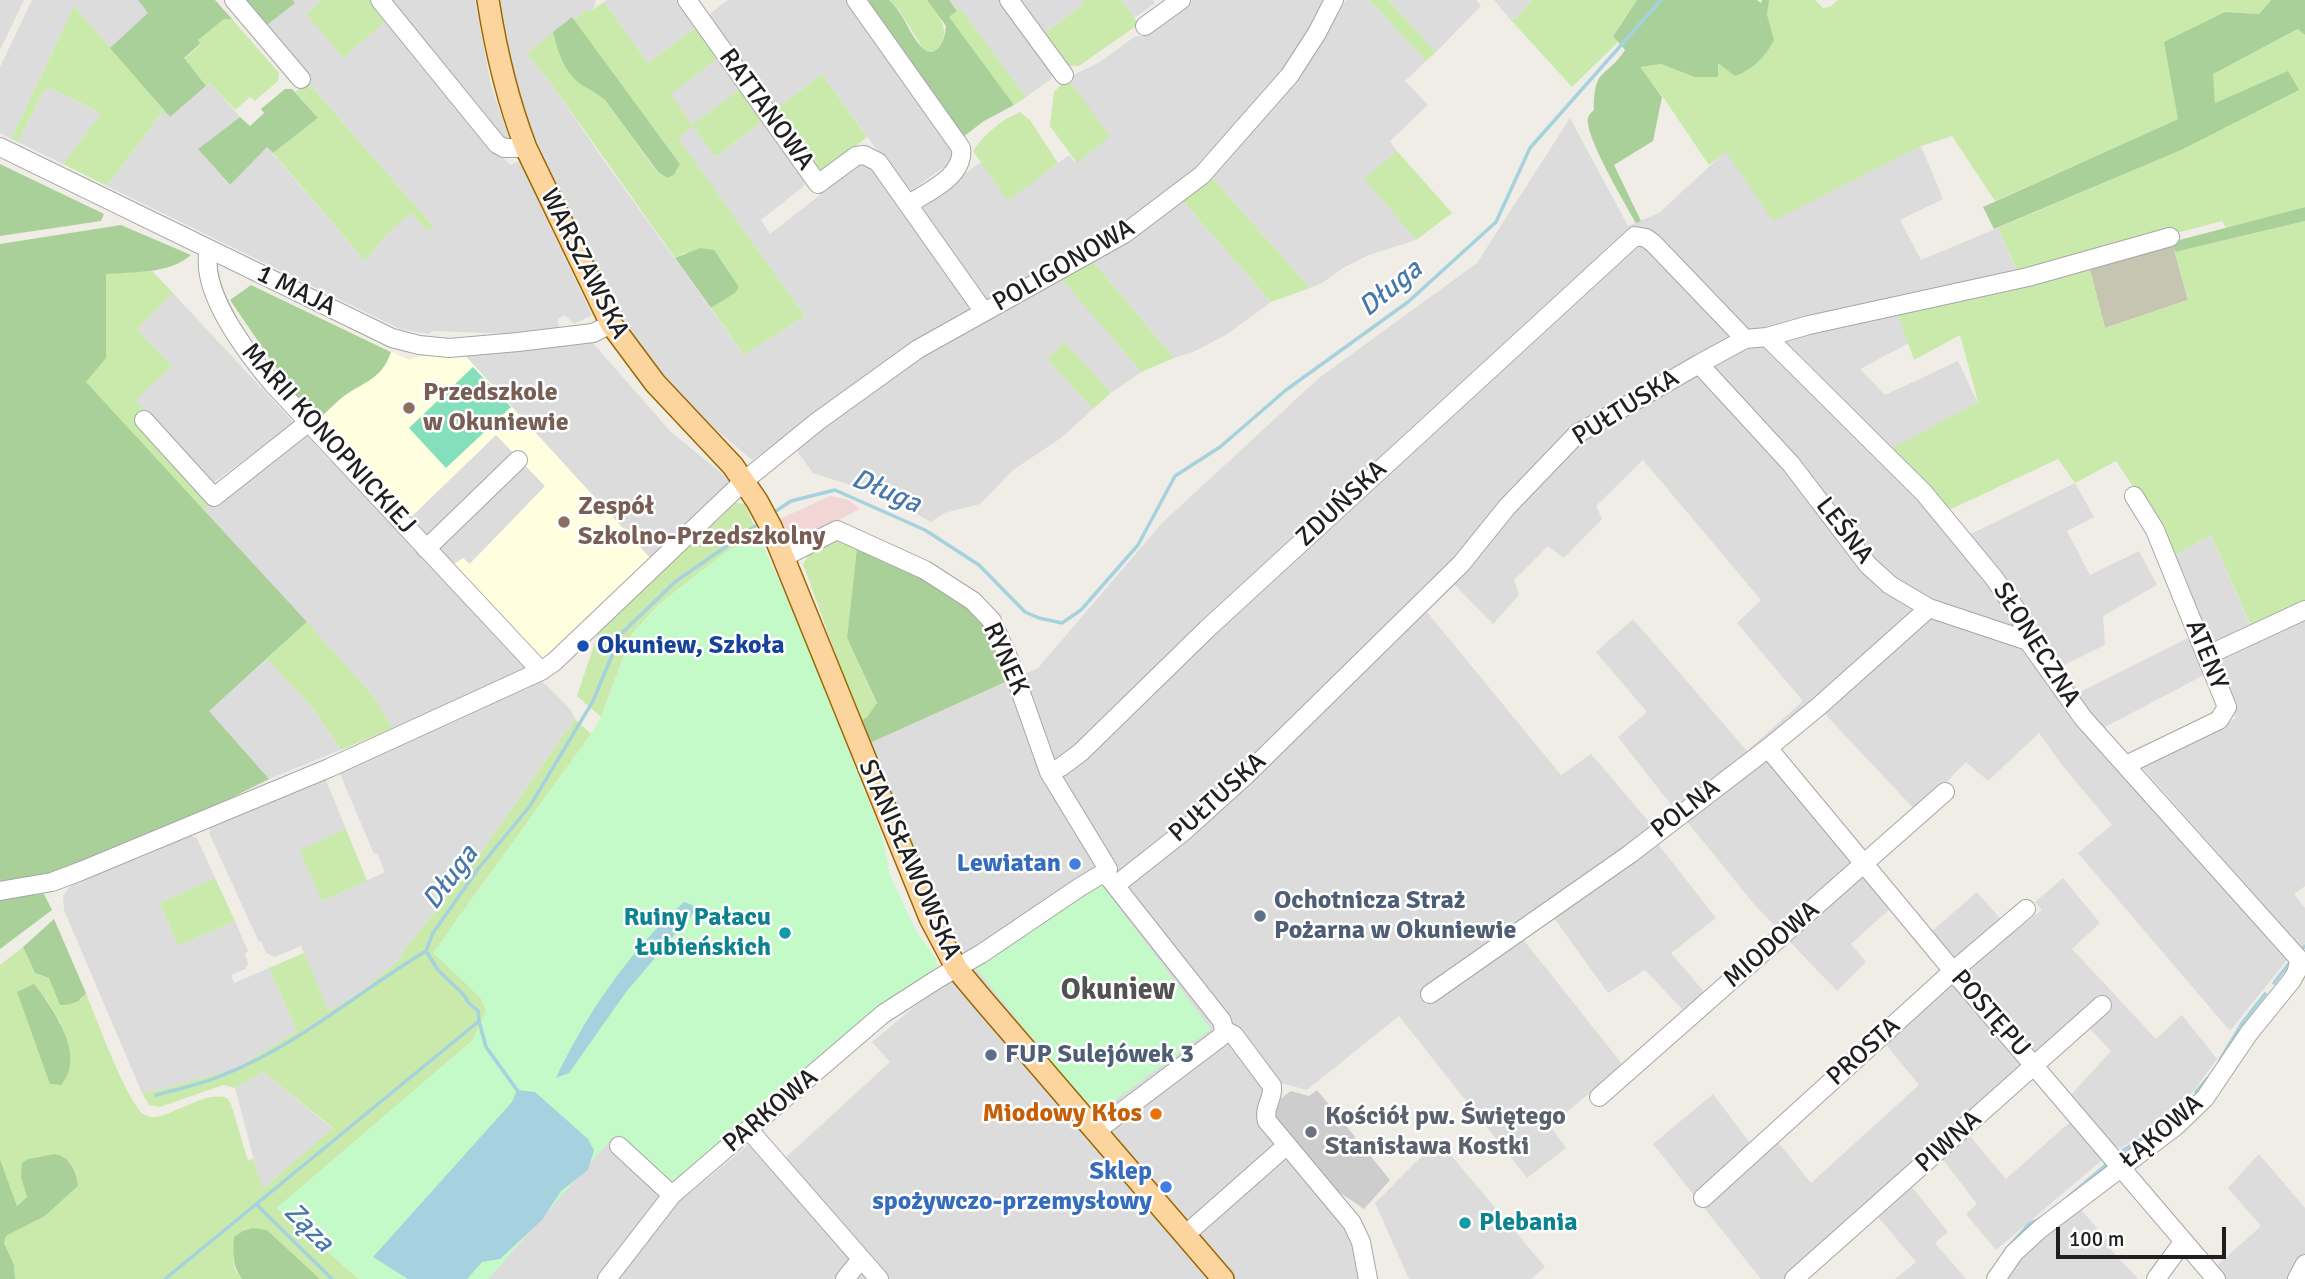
<!DOCTYPE html>
<html>
<head>
<meta charset="utf-8">
<style>
	body { margin:0 }
	#map { position:relative; width:2305px; height:1279px; overflow:hidden; background:#f0ede6; font-family:Signika,sans-serif }
	canvas { display:block }
	.scale { position:absolute; left:2056px; top:1227px; width:170px; height:32px; box-sizing:border-box; border:4px solid #1f1f1f; border-top:0; padding-left:9px; font-size:21px; line-height:24px; white-space:nowrap; color:#1f1f1f; -webkit-text-stroke:5px #fff; paint-order:stroke }
</style>
</head>
<body>
<div id="map">
<canvas width="2305" height="1279"></canvas>
<div class="scale">100 m</div>
</div>
<script>
const ctx = document.querySelector('canvas').getContext('2d');
ctx.lineJoin = 'round';
function paint(path, color) {
  ctx.fillStyle = color;
  ctx.fill(path, 'evenodd');
}
function trace(path, color, width, dash) {
  ctx.strokeStyle = color;
  ctx.lineWidth = width;
  ctx.lineCap = dash ? 'butt' : 'round';
  ctx.setLineDash(dash || []);
  ctx.stroke(path);
}
function write(font, color, halo, rows, align = 'center') {
  ctx.font = font + ' Signika,sans-serif';
  ctx.lineWidth = 5;
  ctx.setLineDash([]);
  ctx.textBaseline = 'middle';
  ctx.strokeStyle = halo;
  ctx.fillStyle = color;
  for (const [text, x, y, turn = 0] of rows) {
    ctx.save();
    ctx.translate(x, y);
    ctx.rotate((+turn || 0) * Math.PI / 180);
    ctx.textAlign = isNaN(turn) ? turn : align;
    if (halo) ctx.strokeText(text, 0, 0);
    ctx.fillText(text, 0, 0);
    ctx.restore();
  }
}
paint(new Path2D(`
	M0,0H24L0,50Z
	M32,0H138L149,13L110,48L74,6L11,139L0,133V67Z
	M293,0H322L306,14L343,57L387,20L415,52L418,64L423,65L510,165L519,161L592,315L574,324L565,315L558,319L559,329L514,334L433,331L429,334L400,329L107,186L164,110L170,117L210,83L240,117L198,149L229,185L267,147L365,261L388,233L411,212L427,231L433,226L262,29L295,3Z
	M385,0H475L491,85L509,138L504,140Z
	M500,0H596L594,8L589,12L587,9L574,20L572,17L527,54L550,82L605,162L744,355L805,316L677,137L670,94L718,58L740,89L693,125L715,157L763,121L805,180L804,186L761,220L770,234L861,163L868,164L973,312L827,408L752,460L712,426L656,366L633,338L619,316L530,127L516,83Z
	M607,0H677L696,27L648,63L604,2Z
	M728,0H847L956,153L954,160L912,190L905,189L822,74L775,110L707,16Z
	M949,0H999L1052,71L1051,79L1026,97L960,9L957,11Z
	M1016,0H1082L1084,4L1042,35Z
	M1121,0H1153L1155,3L1134,18Z
	M1193,0H1325L1313,30L1266,93L1243,121L1181,184L1122,226L1120,224L986,303L921,211L922,204L981,162L1008,200L1069,155L1076,163L1067,78L1100,62L1134,37L1147,34Z
	M1346,0H1369L1426,61L1405,81L1428,105L1390,141L1397,151L1365,178L1416,240L1369,255L1343,268L1322,283L1310,288L1209,174L1311,54Z
	M1388,0H1476L1481,6L1436,52Z
	M1494,0H1532L1517,18L1510,19Z
	M50,88L102,114L63,164L18,142L44,90Z
	M1570,118L1628,226L1659,213L1726,151L1773,220L1921,146L1943,199L1900,220L1921,260L1998,228L2023,285L1899,314L1909,343L1860,369L1885,395L1958,361L1978,403L1888,451L1969,535L2075,483L2094,517L2067,531L2090,575L2139,551L2157,585L2103,616L2105,645L2062,666L2080,692L2192,636L2208,673L2105,727L2093,739L2290,956L2230,1031L2078,853L2112,825L2062,765L2039,733L1988,781L1966,762L1917,812L1823,712L1780,750L1878,865L1866,873L1893,906L1851,944L1866,962L1837,991L1754,904L1685,819L1658,844L1716,918L1671,953L1706,994L1682,1009L1645,970L1608,993L1554,918L1522,938L1623,1065L1550,1126L1566,1148L1527,1178L1399,1016L1307,1090L1269,1080L1257,1115L1349,1226L1379,1279H488L616,1133L684,1198L748,1145L772,1170L890,1062L872,1042L914,1007L973,966L941,913L870,743L1038,668L1162,523L1319,378L1477,263ZM1643,460L1761,600L1737,623L1803,701L1747,751L1633,619L1596,652L1647,712L1618,737L1672,806L1651,824L1591,754L1561,775L1427,612L1455,585L1493,624L1519,595L1514,580L1548,546L1564,558L1602,519L1596,506Z
	M1182,200L1271,302L1226,335L1193,352L1174,358L1091,259Z
	M1059,275L1141,372L1111,393L1065,343L1047,359L1093,409L1061,438L1013,470L980,504L944,513L931,522L909,510L847,484L813,473L794,447L879,381Z
	M173,293L294,423L213,483L135,400L172,366L137,329Z
	M591,341L670,431L731,481L651,559L463,353Z
	M306,434L330,461L333,459L528,666L459,700L393,728L374,697L204,510Z
	M496,434L517,456L431,540L410,518Z
	M523,463L546,487L469,564L463,558L454,564L437,546Z
	M2211,535L2256,639L2305,616V886L2294,894L2305,908V943L2301,948L2143,768L2236,718L2172,557Z
	M267,659L312,707L341,750L269,779L208,711Z
	M540,679L571,710L575,719L460,882L406,947L399,960L361,992L329,1012L301,946L275,957L266,953L261,941L259,942L209,833L211,826L319,777L326,780L346,829L301,850L323,901L385,872L377,853L374,854L340,774L343,767L441,724H449L460,719L463,714L519,684L525,690Z
	M190,835L197,838L215,878L160,903L178,946L235,921L248,951L245,954L248,963L246,969L231,975L234,983L269,968L297,1031L235,1069L158,1090L142,1093L64,910L63,896L70,886L89,874L140,858Z
	M2063,878L2100,923L2072,949L2156,1039L2182,1015L2217,1059L2195,1089L2166,1120L2121,1148L2111,1146L2069,1097L2111,1051L2077,1015L1960,1124L2006,1179L2071,1121L2102,1160L1996,1250L1966,1214L1977,1204L1934,1148L1903,1176L1948,1232L1935,1243L1966,1279H1895L1916,1262L1869,1206L1787,1279H1761L1653,1144L1713,1094L1759,1155L1777,1141L1811,1183L1919,1085L1884,1042L1967,969L2042,910L2035,902Z
	M1977,892L2003,922L1958,961L1932,931Z
	M263,1072L333,1129L262,1190L235,1088Z
	M1438,1140L1545,1267L1531,1279H1409L1375,1203Z
	M2259,1154L2305,1208V1254L2291,1279H2222L2213,1269L2261,1226L2228,1188Z
	M2079,1207L2113,1247L2111,1250L2138,1279H2003L2016,1259Z`), '#dddcdc');
paint(new Path2D(`
	M830,496L849,500L860,509L798,541L791,539L780,519Z`), '#f1d6d5');
paint(new Path2D(`
	M251,285L409,360L420,356L466,357L651,559L545,660H542L454,564L463,558L470,564L545,486L496,435L410,518L298,400L230,300Z`), '#ffffe0');
paint(new Path2D(`
	M1317,1090L1390,1180L1364,1209L1311,1173L1271,1122L1272,1105L1291,1091L1309,1096Z`), '#cdcdcd');
paint(new Path2D(`
	M2172,242L2188,300L2105,328L2089,266Z`), '#c5c5b1');
paint(new Path2D(`
	M322,0H370L387,20L343,58L306,14Z
	M889,0H927C940,18 953,31 936,51L930,53L923,49L900,11Z
	M1082,0H1121L1139,24L1079,66H1065L1042,35L1084,4Z
	M1369,0H1388L1436,52L1426,61Z
	M1532,0H1637L1613,35L1618,42L1572,87L1510,19L1517,18Z
	M1769,0H1815L1823,8L1830,7L1838,0H2271L2259,14L2225,12L2178,119L1995,201L1952,136L1921,146L1773,221L1726,152L1709,165L1663,97L1639,67L1661,64L1718,62L1735,75L1767,14Z
	M604,2L648,63L696,27L718,58L671,94L692,125L740,89L763,121L715,157L693,126L678,138L805,316L744,355L711,308L735,293L739,287L685,253L675,258L550,82L527,54L553,32L555,42L605,100L657,172L667,178L674,175L680,164L574,20L587,9L589,12Z
	M74,6L164,110L107,186L63,164L101,114L95,110L50,88L44,90L18,142L11,139Z
	M960,8L1026,97L1014,105L948,17Z
	M224,19H232L279,73L278,81L255,101L250,97L235,110L210,83L206,86L184,59L200,45L197,40Z
	M2299,29L2305,35V207L2226,228L2222,221L2019,275L1998,228L2179,151L2288,72L2215,103L2212,74Z
	M822,74L867,137L825,170L817,169L775,110Z
	M1067,78L1110,136L1077,163L1050,126L1054,92Z
	M307,81L433,226L427,231L411,213L388,233L365,261L273,153L318,118L295,92Z
	M1020,112L1030,120L1058,163L1008,201L973,151C984,134 1001,120 1020,112Z
	M1397,151L1452,213L1416,240L1364,178Z
	M1209,174L1310,288L1271,302L1182,200Z
	M2305,221V600L2251,626L2211,535L2172,557L2138,494L2116,461L2075,483L2058,459L1947,511L1887,451L1978,402L1960,335L1914,360L1898,314L2089,266L2105,328L2188,300L2175,252Z
	M1091,259L1174,358L1141,372L1059,276Z
	M152,271L173,293L137,329L172,366L136,400L145,411L136,419L212,504L204,510L85,382L106,358V274Z
	M1065,342L1111,393L1093,409L1047,359Z
	M736,503L745,504L758,535L723,554L657,606L632,634L601,717L577,696L599,630Z
	M832,538L857,547L847,638L877,704L867,717L860,721L803,564L807,558L804,553Z
	M307,622L374,697L393,728L341,750L312,707L267,659Z
	M575,719L591,734L453,925L468,986L481,998L486,1011L473,1040L277,1208L359,1279H320L267,1230L233,1255L235,1270L242,1279H15L14,1265L4,1243L6,1236L45,1216L78,1186C77,1154 54,1152 28,1159L27,1197L17,1206L0,1159V965L23,947L35,973L49,978L81,1000L86,993C95,1015 128,1106 145,1115C155,1121 170,1112 181,1108C195,1102 212,1093 227,1098L231,1104L248,1161L253,1158L263,1189L333,1128L263,1072L235,1088L223,1085L160,1107L149,1105L142,1093L158,1090L235,1069L297,1031L269,968L304,953L329,1011L361,992L399,960L406,947L460,882ZM45,997L61,1023L65,1080L56,1086Z
	M346,829L367,881L322,901L300,850Z
	M215,878L235,921L178,946L160,903Z`), '#caeaab');
paint(new Path2D(`
	M138,0H215L232,19H224L198,40L200,44L184,58L206,86L170,117L110,48L148,13Z
	M237,0H293L295,3L262,29Z
	M865,0H889C893,4 897,8 900,13C907,22 924,67 939,47C944,41 945,34 946,26L927,0H949L957,11L949,17L1014,105L984,121L963,137Z
	M1637,0H1757L1761,3L1762,0H1769L1767,15L1774,40C1765,57 1754,69 1735,76L1718,63V77H1695L1661,64L1640,67L1662,97L1653,141L1614,165L1641,221L1636,223C1626,205 1584,135 1588,118C1589,114 1591,113 1594,110C1594,66 1605,80 1625,50L1613,36Z
	M2271,0H2305V35L2298,29L2213,74L2215,103L2288,71L2299,90L2179,151L1994,229L1983,207L2178,119L2164,42L2225,12L2259,14Z
	M572,17L680,164L674,175L667,178L658,172L605,100C597,93 590,90 582,85C565,74 557,50 553,32Z
	M285,89H292L318,118L273,153L267,147L230,185L198,149L240,117L250,126L264,113L261,109Z
	M0,164L104,214L101,221L0,236Z
	M2305,207V221L2175,252L2172,242Z
	M121,225L191,255C169,274 134,272 106,274V358L86,382L307,622L209,711L269,779L193,817L81,867L0,888V244Z
	M700,248L714,250L739,287L735,293L711,308L675,258Z
	M251,285L391,352C382,378 368,380 347,394C336,401 328,412 317,420L298,400L230,300Z
	M857,547C906,568 963,587 992,635C1000,648 1004,666 1010,680L870,743L860,721L867,717L877,703L847,638Z
	M44,894L52,910L0,949V896Z
	M54,919L86,993C79,1003 71,1005 60,1005L49,978L35,973L23,947Z
	M34,984C53,1008 87,1056 61,1085L50,1084L17,992Z
	M55,1154C70,1157 77,1171 78,1186L45,1216L6,1236L4,1243L14,1265L15,1279H0V1159L17,1206L27,1197L21,1177L22,1163L28,1159Z
	M253,1228L267,1230L320,1279H242C232,1266 233,1253 234,1237L243,1231Z`), '#aad09a');
paint(new Path2D(`
	M758,535L798,622L882,835L890,875L916,931L936,959L937,968L671,1184L616,1134L488,1279H359L277,1208L473,1040L486,1011L481,998L433,953L591,734L601,717L632,635L657,606L723,554Z
	M1101,884L1211,1029L1095,1115L974,966Z`), '#c3fac8');
paint(new Path2D(`
	M473,367L511,407L446,468L409,428Z`), '#83dfbc');
paint(new Path2D(`
	M684,902L695,906L694,912L626,992L569,1073L556,1078C588,1011 629,952 684,902Z
	M517,1090L535,1092L588,1139L594,1150L588,1170L561,1191L542,1220L500,1259L482,1262L467,1279H408L373,1257L512,1102Z`), '#a6d1de');
trace(new Path2D(`
	M773,513L791,501L835,490L925,530L979,565L1025,612L1039,618L1062,623L1081,610L1138,545L1175,476L1220,447L1286,390L1408,302L1496,222L1530,148L1661,0
	M2302,949L2305,946
	M2274,983L2291,961
	M479,1021L486,1047L517,1090
	M2220,1060L2243,1022L2265,994
	M2196,1092L2208,1078
	M156,1095C178,1089 202,1084 223,1075C297,1046 358,992 426,951
	M2119,1153L2168,1122
	M2068,1197L2107,1164
	M257,1205L332,1279
	M2005,1251L2030,1223L2040,1219
	M165,1279L479,1021L478,1011L469,1003L463,994L438,970L426,951L433,933L478,869L530,806L593,701L621,634L675,582L761,522`), '#a6d1de', 3.5);
const minor = new Path2D(`
	M234,0L301,79
	M380,0L497,144L504,148H526
	M687,0L818,184L856,156L864,155L878,162L984,312
	M856,0L961,148C965,176 929,191 909,204
	M1009,0L1064,75
	M1145,26L1181,0
	M0,147L392,338L419,345L449,348L518,342L593,333L611,324
	M209,250C199,291 247,353 272,383L541,671
	M1767,337L1924,493L1994,578L2019,614L2028,641L2083,718L2299,959L2297,971L2292,980L2249,1033L2205,1098L2176,1126L2040,1229L2014,1253L1996,1279
	M1699,364L1791,464L1868,565L1890,585L1929,608L2028,641
	M144,420L214,497L309,422
	M426,549L518,460
	M784,557L837,530L925,570L973,601L992,621L1009,659L1049,772L1108,869L1106,874L1222,1021L1224,1030L1222,1036L1095,1132
	M2206,656L2305,610
	M1768,748L1953,971L2216,1279
	M2126,765L2219,720L2227,707L2155,530L2134,496
	M1049,772L1061,767L1081,752L1207,629L1635,236L1646,238L1653,243L1745,339
	M1116,885L1183,832L1245,776L1461,564L1507,507L1577,434L1699,364L1745,339L1767,337L1809,325L2028,277L2170,237
	M0,891L52,882L81,871L329,768L541,671L554,662L744,481L818,421L918,349L1124,234L1202,175L1290,75L1317,33L1334,0
	M1430,994L1630,854L1768,748L1818,707L1929,608
	M1224,1030L1234,1035L1272,1086C1274,1098 1263,1107 1267,1121L1352,1223L1361,1242L1368,1279
	M1599,1097L1945,792
	M749,1130L879,1279
	M619,1146L672,1195
	M1703,1198L1953,971L2026,909
	M1185,1235L1286,1146
	M607,1279L672,1195L883,1014L939,978L981,954L1080,887L1100,875L1106,874
	M845,1279L861,1259
	M1794,1279L2102,1005
	M2156,1279L2183,1242
	M2297,1279L2305,1264`);
const major = new Path2D(`
	M488,0C496,51 507,99 526,148L611,324L655,383L733,466L757,501L771,527L930,918L957,969L983,1000L1223,1279`);
trace(minor, '#a6a6a6', 20);
trace(major, '#9b6800', 24);
trace(minor, '#fff', 18);
trace(major, '#fcd49e', 21);
for (const [x, y, r, color] of [
	[409,408,7,"#8d6e63"],
	[564,522,7,"#8d6e63"],
	[583,646,7,"#1a4fb4"],
	[1075,864,7,"#3f7fe0"],
	[1260,916,7,"#5c6f8a"],
	[785,933,7,"#0f9aa8"],
	[991,1055,7,"#5c6f8a"],
	[1156,1114,7,"#e8710a"],
	[1311,1132,7,"#6b7280"],
	[1166,1187,7,"#3f7fe0"],
	[1465,1223,7,"#0f9aa8"]
]) {
  const dot = new Path2D();
  dot.arc(x, y, r, 0, 2 * Math.PI);
  ctx.fillStyle = color;
  ctx.fill(dot);
  trace(dot, '#fff', 2.5);
}
write('26px', '#1f1f1f', '#fff', [
	["RATTANOWA",766,110,54],
	["WARSZAWSKA",584,264,63],
	["POLIGONOWA",1064,266,-30],
	["1 MAJA",296,291,26],
	["PUŁTUSKA",1626,408,-32],
	["MARII KONOPNICKIEJ",328,439,48],
	["ZDUŃSKA",1342,504,-43],
	["LEŚNA",1844,531,52],
	["SŁONECZNA",2036,645,58],
	["ATENY",2206,655,68],
	["RYNEK",1005,659,66],
	["PUŁTUSKA",1218,798,-42],
	["POLNA",1686,809,-38],
	["STANISŁAWOWSKA",909,860,66],
	["MIODOWA",1772,945,-41],
	["POSTĘPU",1990,1014,49],
	["PROSTA",1864,1052,-42],
	["PARKOWA",771,1111,-40],
	["ŁĄKOWA",2162,1132,-40],
	["PIWNA",1949,1142,-42]
]);
write('bold 26px', '#785e54', '#fff', [
	["Przedszkole",423,393],
	["w Okuniewie",423,423],
	["Zespół",578,507],
	["Szkolno-Przedszkolny",578,537]
], 'left');
write('bold 26px', '#164399', '#fff', [
	["Okuniew, Szkoła",597,646]
], 'left');
write('bold 26px', '#366cbe', '#fff', [
	["Lewiatan",1061,864],
	["Sklep",1152,1172],
	["spożywczo-przemysłowy",1152,1202]
], 'right');
write('bold 26px', '#4e5e75', '#fff', [
	["Ochotnicza Straż",1274,901],
	["Pożarna w Okuniewie",1274,931],
	["FUP Sulejówek 3",1005,1055]
], 'left');
write('bold 26px', '#0d838f', '#fff', [
	["Ruiny Pałacu",771,918],
	["Łubieńskich",771,948],
	["Plebania",1479,1223,"left"]
], 'right');
write('bold 26px', '#c56008', '#fff', [
	["Miodowy Kłos",1142,1114]
], 'right');
write('bold 26px', '#5b616d', '#fff', [
	["Kościół pw. Świętego",1325,1117],
	["Stanisława Kostki",1325,1147]
], 'left');
write('italic 28px', '#4778a8', '#fff', [
	["Długa",1391,289,-39],
	["Długa",886,492,23],
	["Długa",451,878,-53],
	["Ząza",308,1228,45]
]);
write('bold 30px', '#525252', '#fff', [
	["Okuniew",1118,991]
]);
</script>
</body>
</html>
